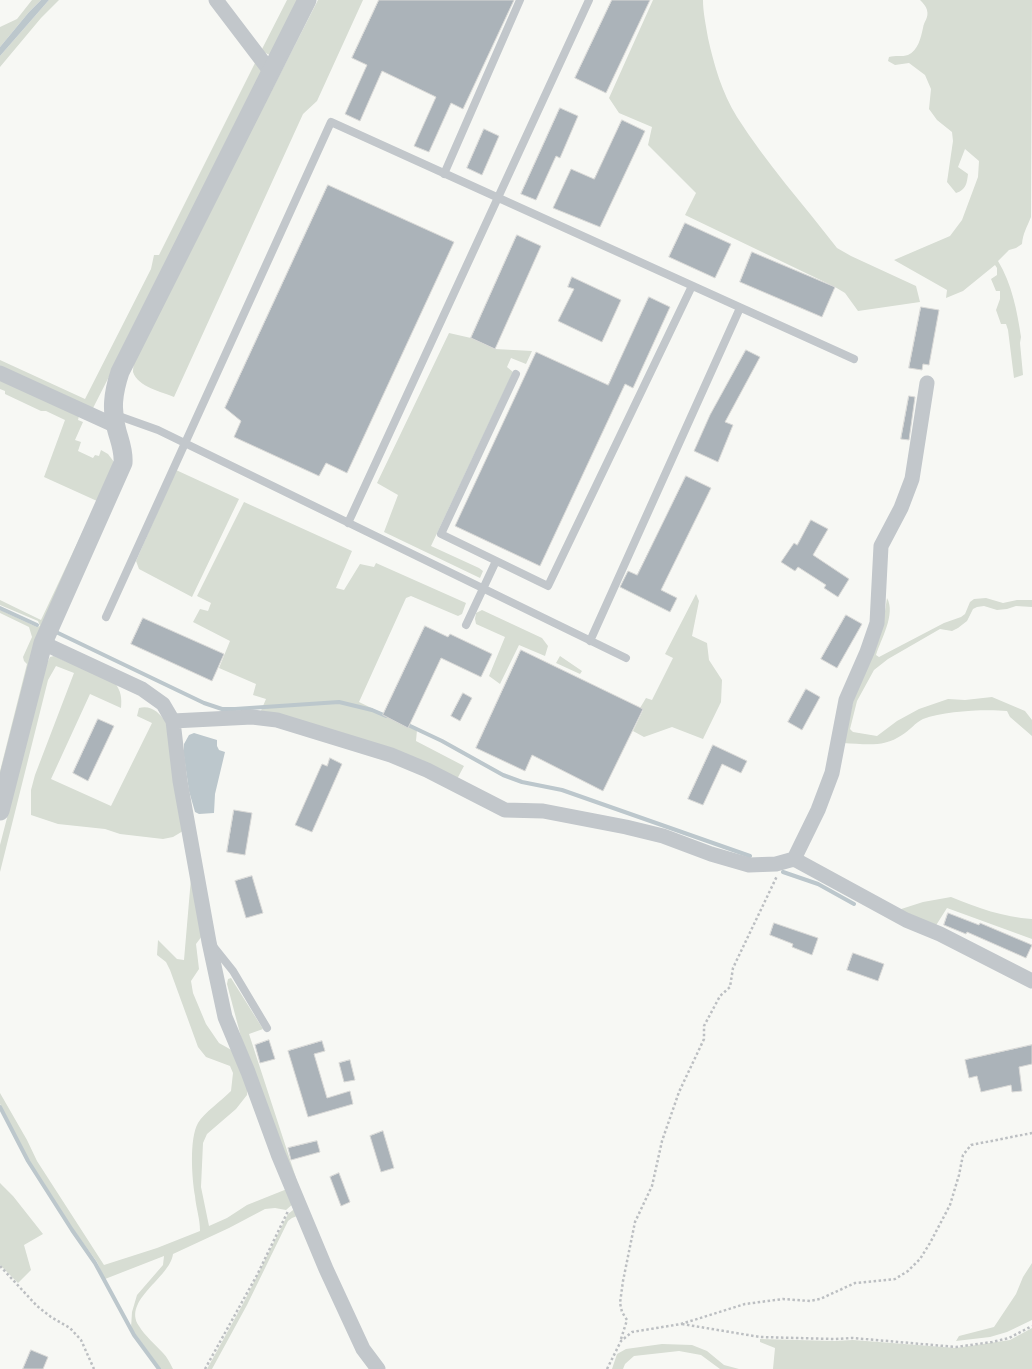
<!DOCTYPE html>
<html>
<head>
<meta charset="utf-8">
<style>
	body { margin:0 }
	canvas { display:block; background:#f7f8f4 }
</style>
</head>
<body>
<canvas width="1032" height="1369"></canvas>
<script>
const ctx = document.querySelector('canvas').getContext('2d');
ctx.lineJoin = 'round';
function paint(path, color) {
  ctx.fillStyle = color;
  ctx.fill(path, 'evenodd');
}
function trace(path, color, width, dash) {
  ctx.strokeStyle = color;
  ctx.lineWidth = width;
  ctx.lineCap = dash ? 'butt' : 'round';
  ctx.setLineDash(dash || []);
  ctx.stroke(path);
}
paint(new Path2D(`
	M32,0H41L29,12L0,47V27L17,19Z
	M49,0H59L41,18L0,67V56Z
	M287,0H300L270,55L261,51Z
	M318,0H363L317,101L303,114L174,397C162,392 138,387 133,372C133,368 134,363 134,359Z
	M653,0H703C703,13 706,25 708,38C714,65 722,93 737,117C766,163 804,205 837,248L851,256L916,286L920,302L858,311L845,293L835,287L685,215L696,193L648,145L652,127L619,113L609,98Z
	M915,0H1032L1031,217C1027,227 1023,233 1022,244L1016,248L1009,250L998,261C1012,284 1017,311 1021,337L1020,343L1023,375L1014,378L1008,330L1006,324H1001L996,310L1000,299V291H996L991,279L997,275V268L995,265L963,291L946,298L947,290L894,260L950,236L962,220L978,177L979,161L965,149L958,167L968,174C967,183 966,190 956,193L947,182L953,141L952,132L937,120L929,109L931,89L925,75L909,63L895,65L888,61L889,57C895,55 902,57 908,55C918,51 921,37 923,28C924,21 929,18 927,10C926,6 923,3 920,0Z
	M256,61L262,70L167,263L91,412L0,369V360L85,399L151,269L154,255H159Z
	M449,333L471,338L495,349L532,351L526,364L511,358L507,367L513,372L431,546L479,568L483,571L480,578L384,532L398,495L377,483Z
	M0,380L79,416L78,420L83,422L75,440L81,442L78,451L93,458L95,455L99,456L101,450L108,454L114,462L89,531L0,799V771L27,664L24,661L23,657L32,637L29,627L0,613V610L37,627L40,626L38,621L0,605V600L41,620L97,501L44,477L65,420L46,411H41L5,394V391L0,389Z
	M176,470L239,499L192,597L139,569L136,561Z
	M244,502L352,551L336,588L344,590L360,564L374,567L376,563L466,603L462,614L458,616L411,596L406,598L359,702L417,730L416,741L464,766L456,781L260,713L266,699L253,695L256,684L219,668L230,641L193,622L200,609L208,611L211,603L197,596Z
	M696,594L699,601L692,636L707,643L709,660L722,680L721,702L703,739L672,727L644,737L633,731L643,710L640,708L646,698L652,700L673,658L665,654Z
	M887,598C896,614 881,639 876,655L879,657L944,623L961,617L965,614L970,602L974,599L986,598L1003,603L1017,600H1032V607L1016,606L1007,609L997,610L984,606L977,607L973,609L967,621L958,628L952,631L940,629L888,659L874,670L857,701L850,729L853,732L877,736L897,721L919,709L948,699L965,700L992,697L1025,711L1032,720V736L1010,717L1007,711C984,709 945,711 923,719C916,722 909,731 902,735C883,748 865,744 843,743L856,690L883,624Z
	M482,610L542,638L548,646L545,656L519,645L500,684L489,676L505,637L476,624L475,619L476,613Z
	M54,656L115,683C121,691 122,698 121,708L90,694L51,779L111,806L152,723L137,716L139,708C152,705 159,713 167,723L183,831L173,837L163,839L120,834L105,829L58,824L31,815V790L35,775L74,673L56,666L48,680L0,872V845L47,663L50,657Z
	M560,656L582,671L580,674L556,663Z
	M191,878L202,936L196,944L199,969L191,981L193,993L206,1024L219,1043L235,1052L248,1083L247,1095L236,1109L207,1134L203,1143L201,1187L209,1226L227,1218L247,1205L287,1189L294,1203L286,1210L275,1208L265,1209L229,1228L173,1254C170,1278 122,1300 139,1326C145,1336 155,1344 163,1353C167,1357 170,1363 173,1369H161L131,1328L132,1312L137,1295L163,1265L164,1256L105,1279L97,1262L73,1229L29,1160L0,1104V1093L27,1140L37,1161L104,1265L157,1248L200,1231C200,1218 196,1208 195,1196C192,1179 189,1139 198,1123C204,1113 222,1100 231,1091L233,1073L230,1066L206,1057L198,1047L170,970L166,962L157,955L158,940L177,959L184,960Z
	M951,897C978,908 1003,917 1032,919V939L947,908L935,927L895,911L923,902Z
	M231,978L263,1029L249,1034L297,1181L279,1149L241,1037L227,984L228,979Z
	M0,1183L13,1196L43,1234L24,1245L31,1270L18,1283L0,1265Z
	M297,1207V1216L292,1218L288,1221L247,1305L212,1369H207L244,1302L288,1214Z
	M1032,1263V1320L1007,1332L990,1337L956,1341L959,1336L994,1327L1016,1294L1023,1277Z
	M1032,1328V1369H773L775,1348L760,1342V1339L834,1341L853,1340L956,1348L1010,1340Z
	M662,1344L692,1345L707,1351L724,1365L739,1369H720L701,1355L679,1351L634,1356L625,1364L623,1369H612L617,1354L626,1349Z`), '#d7ddd3');
paint(new Path2D(`
	M41,0H49L0,56V47L29,12Z
	M194,733L217,740V746L219,750L225,752L215,794L214,813L199,814L195,812L189,791L184,756V744L189,735Z`), '#bcc7cc');
trace(new Path2D(`
	M0,608L37,625
	M56,632L204,703L222,709H235L339,702L372,710L386,716
	M406,724L442,741L503,775L522,782L562,790L750,856
	M783,872L818,884L854,904
	M0,1107L28,1161L72,1230L95,1263L134,1335L159,1369`), '#bcc7cc', 4);
const building = new Path2D(`
	M379,0H514L463,109L451,103L429,152L414,146L436,97L382,71L360,121L345,114L367,65L352,58Z
	M612,0H650L606,93L575,78Z
	M560,108L578,116L560,158L556,156L536,200L521,194Z
	M622,120L645,131L600,227L553,208L571,169L594,179Z
	M484,129L499,136L482,175L467,168Z
	M328,185L454,242L347,473L326,463L319,476L234,437L241,421L225,408Z
	M685,223L731,244L715,278L669,257Z
	M517,235L541,246L495,349L471,338Z
	M752,252L835,287L822,317L740,282Z
	M572,277L621,300L602,342L558,321L574,289L568,287Z
	M649,297L670,307L633,388L625,384L540,566L455,526L536,352L608,385Z
	M921,307L939,310L929,365L923,364L922,370L909,368Z
	M746,350L760,357L725,422L733,425L718,462L694,451L710,415Z
	M909,396L915,397L909,440L901,439Z
	M686,476L711,488L661,590L677,598L670,612L620,587L628,571L637,575Z
	M811,520L828,529L813,555L849,579L838,597L824,588L826,585L798,567L795,571L781,562L794,543L797,545Z
	M846,615L862,624L837,668L821,659Z
	M143,618L224,654L212,681L131,644Z
	M425,626L448,637L450,634L492,654L481,677L441,658L408,728L383,715Z
	M521,650L643,709L603,791L532,755L525,771L476,748Z
	M806,689L820,697L802,730L788,722Z
	M463,693L472,698L460,721L451,716Z
	M98,719L114,726L88,781L73,773Z
	M713,745L747,761L741,773L722,764L703,805L688,799Z
	M330,758L342,764L312,832L295,825L322,764L327,766Z
	M234,810L252,813L245,855L227,852Z
	M252,876L263,913L246,918L235,881Z
	M948,913L979,925L980,923L1032,945L1026,958L967,932L966,934L944,925Z
	M774,923L818,938L812,955L792,947L793,944L770,935Z
	M853,953L884,964L878,981L847,970Z
	M269,1040L275,1059L260,1063L255,1045Z
	M322,1041L325,1051L314,1054L327,1098L350,1091L353,1104L308,1117L288,1051Z
	M1032,1045V1064L1019,1067L1022,1091L1012,1092L1011,1085L981,1092L977,1076L969,1078L965,1060Z
	M350,1060L355,1080L344,1082L339,1063Z
	M383,1131L394,1168L381,1172L370,1136Z
	M317,1141L320,1152L291,1160L288,1148Z
	M339,1173L350,1202L341,1206L330,1177Z
	M31,1350L48,1357L43,1369H23Z`);
paint(building, '#abb3b9');
trace(building, '#d9d9d7', 1);
trace(new Path2D(`
	M0,1266L37,1306L51,1317L70,1328L81,1340L94,1369
	M682,1324L760,1337L834,1339L853,1338L956,1347L992,1342L1009,1338L1032,1326
	M621,1339L627,1320L622,1312L620,1303L623,1281L635,1222L652,1186L662,1141L679,1092L704,1039V1026L720,996L730,987L733,968L777,876
	M205,1369L257,1275L288,1211
	M607,1369L621,1341L632,1332L681,1324L745,1304L783,1299L810,1301L820,1299L855,1283L895,1279L908,1271L920,1259L930,1243L950,1205L959,1175L963,1155L971,1145L1032,1133`), '#bcbfc2', 2.5, [2.5, 2.5]);
trace(new Path2D(`
	M444,174L520,0
	M516,374L441,534L548,586L692,286
	M116,415L158,430L626,658
	M348,523L589,0
	M106,617L331,122L854,359
	M466,625L496,561
	M590,641L740,308
	M213,946L233,971L267,1028`), '#c2c7cb', 8);
trace(new Path2D(`
	M216,0L270,71
	M0,373L116,426
	M43,643L142,689L163,704L173,721L180,781L209,942L225,1017L248,1072L278,1154L326,1269L363,1349L378,1369
	M173,721L252,717L277,720L391,755L427,770L505,810L543,811L626,827L663,836L711,854L749,865L776,864L794,859L906,920L940,934L1032,981
	M794,859L818,810L832,773L846,700L867,652L877,623L881,546L901,508L912,479L927,383`), '#c2c7cb', 15);
trace(new Path2D(`
	M0,811L43,643L123,463C124,451 120,442 117,431C111,410 113,393 120,372L307,0`), '#c2c7cb', 19);
</script>
</body>
</html>
